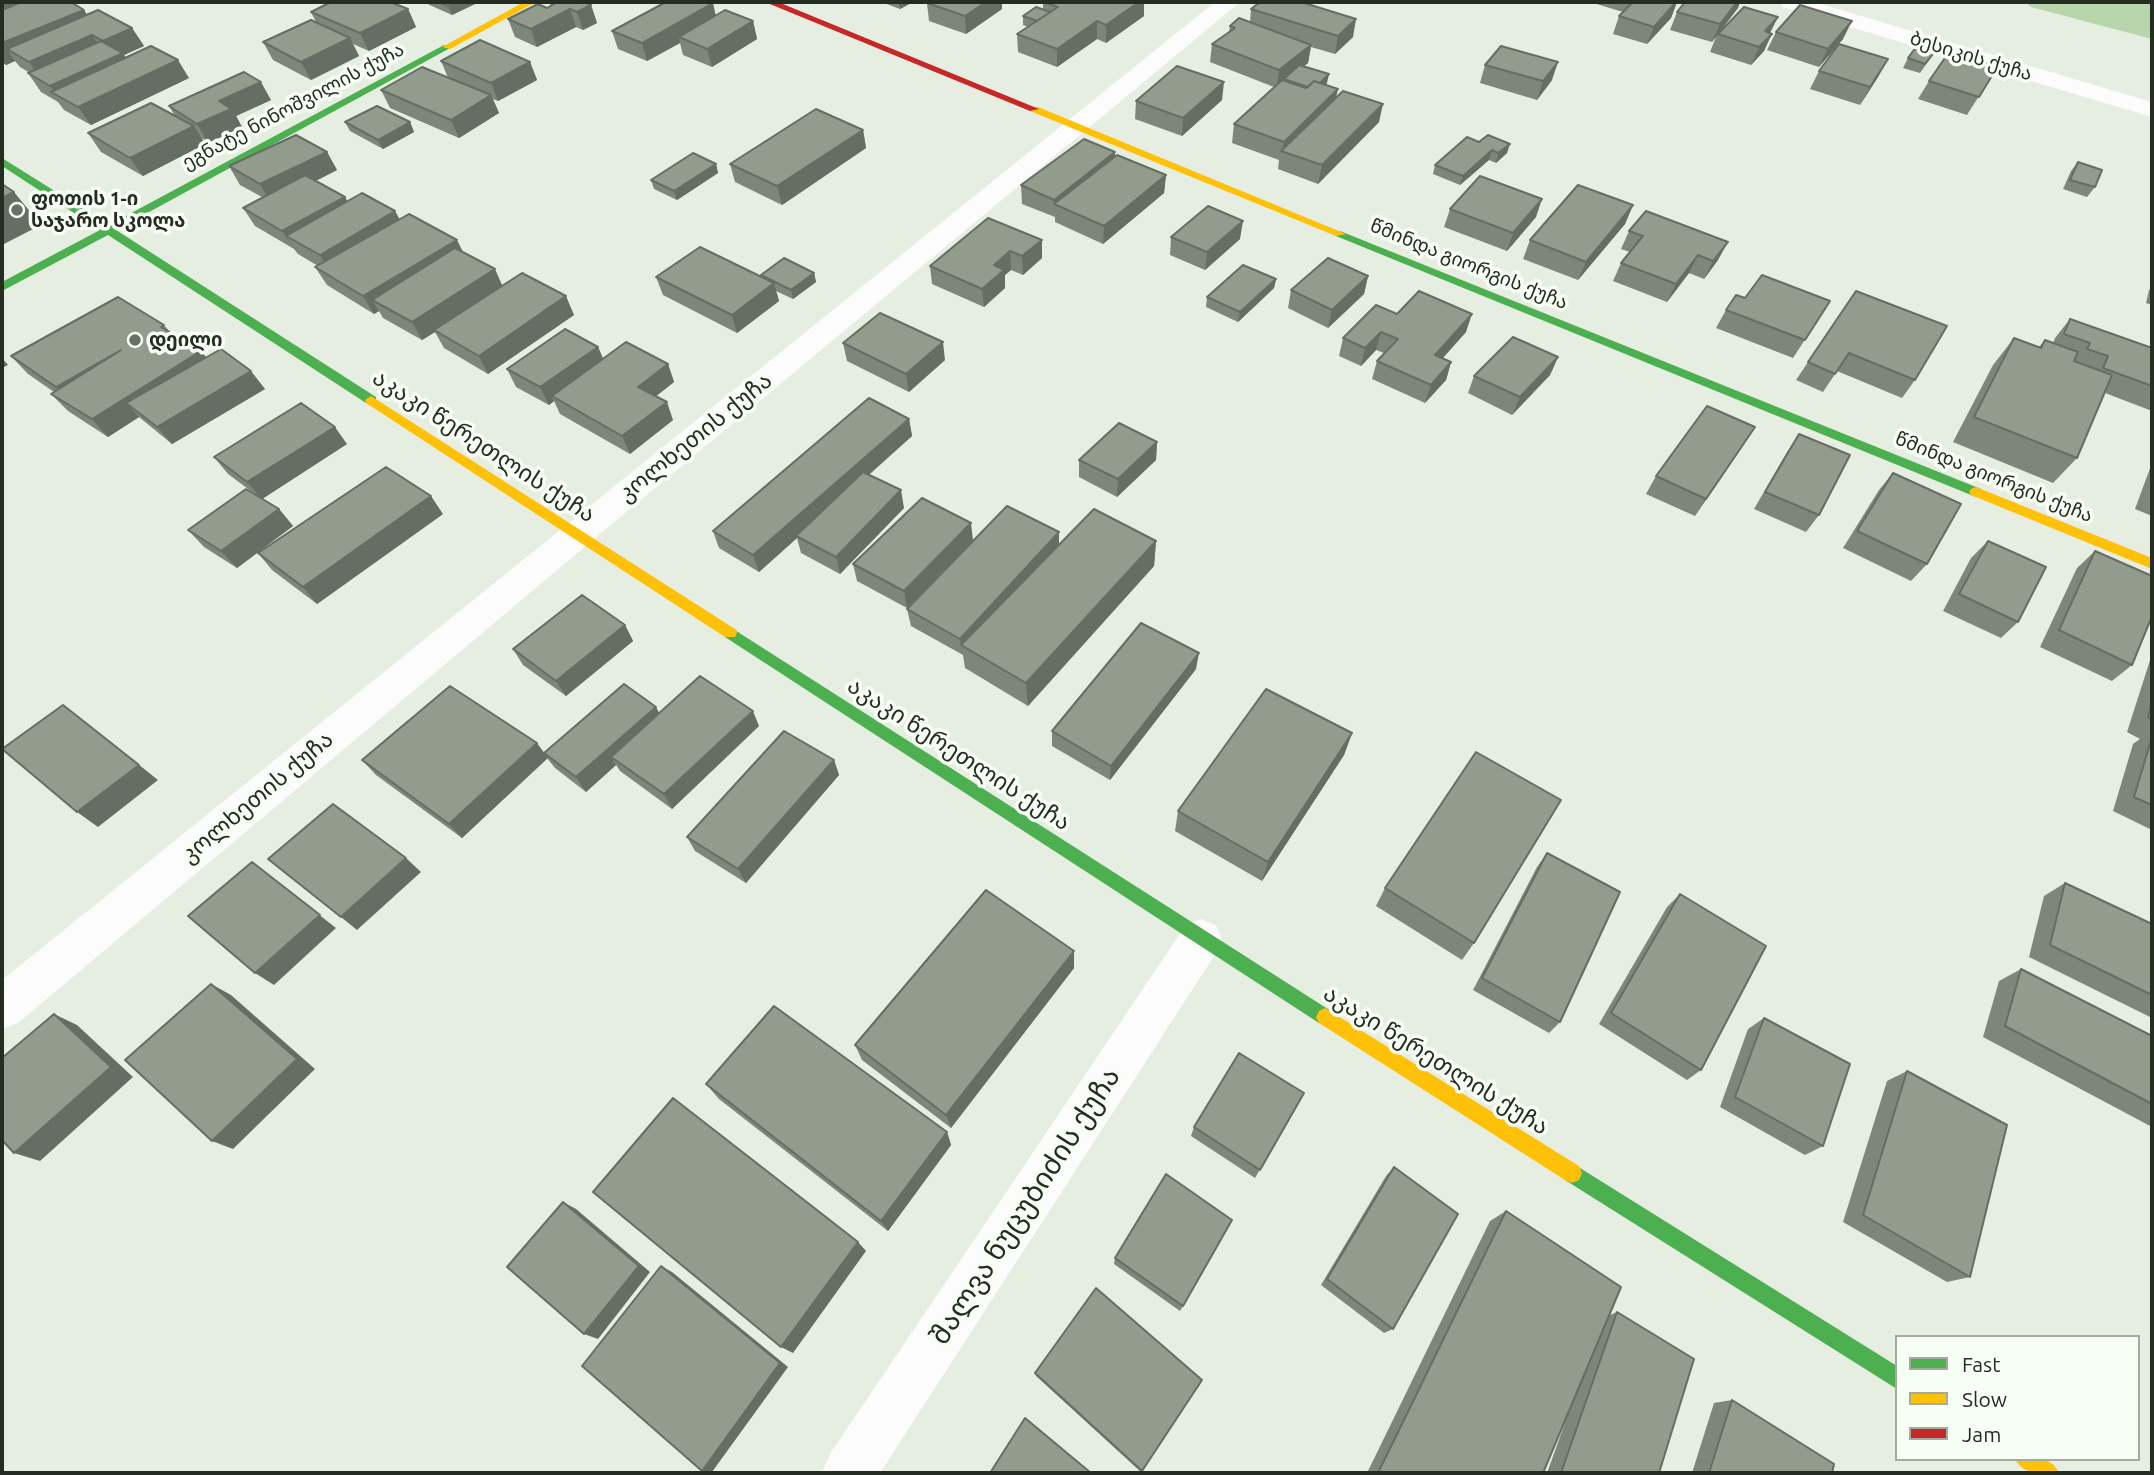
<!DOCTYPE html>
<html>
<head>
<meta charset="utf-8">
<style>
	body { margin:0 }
	#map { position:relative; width:2154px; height:1475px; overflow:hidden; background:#e6eee2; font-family:Ubuntu,sans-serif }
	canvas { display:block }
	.frame { position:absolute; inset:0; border:4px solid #252c22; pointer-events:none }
	.legend { position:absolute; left:1895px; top:1335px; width:245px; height:126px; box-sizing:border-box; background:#f7fef4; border:2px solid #a3aaa0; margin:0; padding:9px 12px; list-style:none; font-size:21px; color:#252c22 }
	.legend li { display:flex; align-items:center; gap:14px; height:35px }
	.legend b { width:35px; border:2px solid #a3aaa0 }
</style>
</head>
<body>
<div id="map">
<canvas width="2154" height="1475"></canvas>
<div class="frame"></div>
<ul class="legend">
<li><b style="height:9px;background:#4caf50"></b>Fast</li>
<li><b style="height:9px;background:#ffc107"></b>Slow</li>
<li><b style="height:9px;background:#c62828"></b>Jam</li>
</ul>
</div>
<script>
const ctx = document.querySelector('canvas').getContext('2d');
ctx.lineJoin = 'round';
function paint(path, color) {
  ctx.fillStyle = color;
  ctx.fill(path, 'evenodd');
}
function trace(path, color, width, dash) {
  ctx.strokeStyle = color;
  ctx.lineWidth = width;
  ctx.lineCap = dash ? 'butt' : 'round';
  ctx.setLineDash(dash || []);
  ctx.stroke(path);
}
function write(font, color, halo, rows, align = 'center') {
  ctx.font = font + ' Ubuntu,"Noto Sans Georgian",sans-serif';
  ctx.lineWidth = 7;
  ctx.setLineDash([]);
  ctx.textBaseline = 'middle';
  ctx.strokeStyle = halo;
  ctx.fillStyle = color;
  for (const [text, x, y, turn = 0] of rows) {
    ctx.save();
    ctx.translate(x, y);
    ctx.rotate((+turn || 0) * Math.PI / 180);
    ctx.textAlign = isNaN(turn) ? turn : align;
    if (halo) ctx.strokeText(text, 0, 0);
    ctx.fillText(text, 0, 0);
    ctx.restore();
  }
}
paint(new Path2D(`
	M2025,2H2152V39L2031,7Z`), '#b8d6ab');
paint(new Path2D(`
	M1215,2H1240L637,503L18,1023L2,1029V980Z
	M1780,2H1814L2152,102V117L1783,7Z
	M1201,919L1216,925L1222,939L1216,953L880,1473H822L830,1454L1186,925Z`), '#fbfcfb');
paint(new Path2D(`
	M444,45L452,47L116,230L376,397V403H366L108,235L2,291V282L100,230L2,166V158L109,225Z
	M1340,231L1981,489L1983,492L1976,497L1971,495L1336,236L1334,234Z
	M730,627L1331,1011L1334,1017L1331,1023L1325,1026L1319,1023L725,637L723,633L725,629Z
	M1572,1163L1897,1366V1389L1565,1180L1562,1173L1565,1166Z`), '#4caf50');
paint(new Path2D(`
	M524,2H536L450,49L442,47Z
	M1030,107H1038L1346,234L1336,236L1030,111Z
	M371,396L735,629L737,633L735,637H725L366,403L365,400Z
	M1976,487L2152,558V569L1971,495L1969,492L1971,489Z
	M1325,1008L1579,1166L1582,1173L1579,1180L1572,1183L1565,1180L1319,1023L1316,1017L1319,1011Z
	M2015,1459C2032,1459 2051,1455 2059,1473C2042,1474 2023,1475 2015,1459Z`), '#ffc107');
paint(new Path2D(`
	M765,2H778L1039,109L1030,111Z`), '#c62828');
paint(new Path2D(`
	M2,2L88,15L132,28L144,46L124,55L126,58L189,78L91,125L64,110L58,102L41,92L28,73H30L20,67L15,61L6,65L2,62Z
	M423,2H479L452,15Z
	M881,2H913L900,9Z
	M929,2H1002V9L966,34L929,21L927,3Z
	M1043,2L1144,16L1106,43L1097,39L1057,67L1018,52L1017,34L1028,27L1023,25V16L1043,10Z
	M1590,2H1677L1671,18L1647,44L1613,34L1619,16L1623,12Z
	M1685,2H1740L1738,8L1721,30L1770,33L1764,51L1751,65L1710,52L1716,37L1712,42L1670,30L1677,12Z
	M550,3L591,5L597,23L583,30L576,27L537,47L515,37L508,19L547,8L551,6Z
	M408,9L416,27L369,51L353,44L359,56L311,80L273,60L263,42L316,22L311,12Z
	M1251,9L1353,37L1335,54L1311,47L1308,63L1304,66L1327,83L1325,85L1336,97L1379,122L1318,184L1278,169L1279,160L1232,143L1234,124L1274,87L1210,62L1212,44L1229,32L1230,26L1250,22Z
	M716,15L753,21L757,39L712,67L683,55L680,43L647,61L618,49L612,31Z
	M1776,32L1843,39L1819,67L1767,50Z
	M1937,49L1920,73L1903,68L1908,58Z
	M441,61L530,62L537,80L498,101L493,99L499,113L459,138L390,108L381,90L448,78Z
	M1485,65L1552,80L1537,100L1480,83Z
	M1998,66L1967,115L1918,99L1929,81Z
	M1819,71L1878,77L1860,105L1810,89Z
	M271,100L236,116L242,127L208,143L202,138L205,144L143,176L101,152L88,133L175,116L169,106Z
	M1222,100L1182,136L1135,119L1136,101Z
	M345,122H410L414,132L383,149L350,131Z
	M863,130L866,148L782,205L735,182L730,164Z
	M1467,137L1507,153L1496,163L1489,160L1460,185L1433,174L1435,165Z
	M327,152L337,170L316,181L345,197L347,201L395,211L399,219L463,252L503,286L574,315L488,374L444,348L435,332L422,340L383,318L379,311L374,314L327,285L315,267L318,266L298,254L294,249L255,226L243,208L262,197L240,185L229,166Z
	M1115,152V156L1166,175L1164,193L1103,244L1055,222V217L1022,204L1021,185Z
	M2078,162L2095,187L2087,197L2063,189L2071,171Z
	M716,164L718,173L677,200L654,189L651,180Z
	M1633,205L1625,224L1578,280L1523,259L1530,240Z
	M1450,209L1536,217L1507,251L1444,227Z
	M1629,231L1718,260L1704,279L1689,273L1667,302L1613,281L1621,263L1630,252L1621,249Z
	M1171,237L1240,239L1205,270L1170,255Z
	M1042,240V258L1023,275L1011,270L1005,275V288L984,307L932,284L930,266Z
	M814,273L816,282L793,299L776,291L779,301L737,333L663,295L656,277H761V275Z
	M1368,276L1364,294L1328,328L1288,308L1291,290Z
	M1276,279L1274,288L1238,322L1206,307L1207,297Z
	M2152,287V305L2146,303L2149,290Z
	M1856,291L1915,380L1902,398L1837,371L1823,392L1796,380Z
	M1830,301L1793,358L1716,328L1726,310Z
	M1397,314L1466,332L1443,358L1451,362L1446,380L1425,403L1372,379L1377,361L1384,353L1376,350L1361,366L1339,356L1343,338Z
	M2070,319L2152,348V411L2105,393L2077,458L2053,483L1953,442L1993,365L2014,338L2038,348L2045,340L2053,343L2055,338Z
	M164,325L170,332L201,351L206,357L265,389L172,444L139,417L108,437L68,411L51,394L54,392L28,374L11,356Z
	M843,343L945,360L909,392L847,361Z
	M598,347L603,359L668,364L674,382L656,396L673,420L630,454L560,414L554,401L549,405L516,387L507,369Z
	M1558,357L1550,375L1512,415L1468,393L1474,376Z
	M909,419L912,436L869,475L904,508L840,574L801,553L797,538L759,572L719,548L713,531Z
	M1799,434L1819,515L1806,532L1754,509L1787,452Z
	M1157,442L1156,460L1117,497L1079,477V460Z
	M347,444L262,499L279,509L293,526L237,568L204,547L188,530L259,497L228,474L214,457Z
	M1744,444L1695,516L1646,494L1656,476Z
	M2152,463V516L2135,509Z
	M1893,473L1927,564L1911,581L1843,548L1879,490Z
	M443,514L317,604L272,570L258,553Z
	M973,540L907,608L857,581L853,564Z
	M1156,541L1154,566L1028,706L965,668L963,655L911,626L907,609L1059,545Z
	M1988,541L2018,622L2001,638L1943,611L1971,558Z
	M2095,551L2132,665L2112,681L2040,647L2077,568Z
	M625,625L633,641L566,696L523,665L513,649Z
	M2152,654V830L2113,811L2133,744L2140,739L2127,732Z
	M1196,669L1110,780L1052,746V731Z
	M659,713L759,726L672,809L620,771L616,765L586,792L555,768L547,758L462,838L376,775L362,760L544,753Z
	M1352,733L1344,755L1262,881L1175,831L1178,811Z
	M834,760L839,775L746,883L695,851L687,837Z
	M1547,853L1560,1022L1549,1033L1473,990L1537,867Z
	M2065,883L2152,924V1018L2029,957L2044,896Z
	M1385,888L1474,943L1462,960L1376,906Z
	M1680,894L1701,1070L1687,1080L1599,1024L1667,907Z
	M1074,951V968L951,1128L862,1060L855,1045Z
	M2021,969L2152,1036V1127L1983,1037L1999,981Z
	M1764,1018L1823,1146L1805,1155L1720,1107L1748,1029Z
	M1907,1071L1970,1277L1947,1282L1843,1222L1887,1081Z
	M706,1084L947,1132L951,1145L888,1231L719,1099Z
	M1304,1093L1255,1178L1191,1136L1194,1127Z
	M1394,1167L1393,1329L1384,1333L1321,1285L1386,1176Z
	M1506,1211L1610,1315L1617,1312L1659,1473H1547L1570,1409L1543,1473H1367L1490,1221Z
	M1232,1220L1180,1311L1114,1264L1115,1258Z
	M1035,1373L1142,1471L1141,1472L1036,1376Z
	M1732,1400L1832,1473H1692L1714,1403Z`), '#7e8679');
paint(new Path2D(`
	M7,2H57L2,26V4Z
	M457,2H479L452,15L448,6Z
	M899,2H913L900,9Z
	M986,2H1002V9L966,34L965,16Z
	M1139,2H1144V16L1106,43V25Z
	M1676,2H1677L1671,18L1647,44L1654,27Z
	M1737,2H1740L1738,8L1712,42L1720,24Z
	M713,3L717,21L679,37L680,43L647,61L642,43Z
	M591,5L597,23L583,30L577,12Z
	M408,9L416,27L369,51L360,33Z
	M570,9L576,27L537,47L531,29Z
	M84,10L96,28L7,49L15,61L6,65L2,60V43Z
	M1778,17L1769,35L1765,31Z
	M1356,19L1353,37L1335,54L1338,36Z
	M753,21L757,39L712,67L707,49Z
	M1097,21V39L1057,67V49Z
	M1852,21L1843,39L1819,67L1828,49Z
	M132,28L144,46L124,55L135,71L56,94L50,86L114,58L103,41Z
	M1772,34L1764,51L1751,65L1759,47Z
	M92,35L104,53L42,80L29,62Z
	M350,38L359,56L311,80L301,62Z
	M1311,45L1308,63L1277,88L1279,70Z
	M1888,59L1878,77L1860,105L1870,87Z
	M178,60L189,78L91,125L78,107Z
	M530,62L537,80L498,101L491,83Z
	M1558,62L1552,80L1537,100L1543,81Z
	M1329,74L1327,83L1313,98L1315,89Z
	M261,82L271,100L236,116L242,127L208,143L197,124L219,101Z
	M1224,82L1222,100L1182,136L1183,118Z
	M1338,89L1334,107L1282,151L1284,142Z
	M491,95L499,113L459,138L451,120Z
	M1383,104L1379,122L1318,184L1322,165Z
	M410,122L414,132L383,149L378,140Z
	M194,126L205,144L143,176L130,158Z
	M863,130L866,148L782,205L777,186Z
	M1510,144L1507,153L1496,163L1498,153Z
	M1492,150L1489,160L1460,185L1463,176Z
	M327,152L337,170L271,203L260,184Z
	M1115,152V170L1054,204V218V200Z
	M716,164L718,173L677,200L674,191Z
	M1166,175L1164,193L1103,244L1104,226Z
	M14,192L41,225L2,245V198Z
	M345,197L355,215L286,236L294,249L282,231Z
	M1542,199L1536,217L1507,251L1513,233Z
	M1633,205L1625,224L1578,280L1586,262Z
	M395,211L405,229L331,273L320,255Z
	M1243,221L1240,239L1205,270L1207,252Z
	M457,240L466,258L372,300L379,311L374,314L363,296Z
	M1042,240V258L1023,275L1022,256Z
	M1728,242L1718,260L1704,279L1713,261Z
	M1010,251L1011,270L1005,275V288L984,307L982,289L994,265Z
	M1698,255L1689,273L1667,302L1676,284Z
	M495,269L503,287L434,330L435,332L422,340L412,322Z
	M814,273L816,282L793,299L791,290Z
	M1368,276L1364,294L1328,328L1332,310Z
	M1276,279L1274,288L1238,322L1240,312Z
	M774,283L779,301L737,333L732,315Z
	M566,296L574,315L488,374L479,356Z
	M1472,314L1466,332L1429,373L1435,355Z
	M1381,332L1376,350L1361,366L1365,348Z
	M943,342L945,360L909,392L906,374Z
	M598,347L606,365L552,396L554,401L549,405L540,387Z
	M121,350L73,405L56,387Z
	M201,351L215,369L126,403L139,417L108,437L92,419Z
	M1558,357L1550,375L1512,415L1520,397Z
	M2,358L8,365L2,368Z
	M1451,362L1446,380L1425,403L1431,385Z
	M668,364L674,382L645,405L638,387Z
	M251,371L265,389L172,444L157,427Z
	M667,402L673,420L630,454L622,436Z
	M909,419L912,436L798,537L796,536L797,538L759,572L753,555Z
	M335,427L347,444L262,499L247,482Z
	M1755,427L1744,444L1695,516L1706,499Z
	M1157,442L1156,460L1117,497L1118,479Z
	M901,490L904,508L840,574L836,557Z
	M431,496L443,514L317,604L303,587Z
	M279,509L293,526L237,568L221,551Z
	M971,523L973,540L907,608L904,591Z
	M1059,532V549L961,645L962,655L960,639Z
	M1156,541L1154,566L1028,706L1026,683Z
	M625,625L633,641L566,696L556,681Z
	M1199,653L1196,669L1110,780L1111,766Z
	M656,707L664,722L611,757L616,765L586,792L576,777Z
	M753,711L759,726L672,809L664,794Z
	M83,720L158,780L98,827L77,812Z
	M1352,733L1344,755L1262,881L1268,862Z
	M537,743L548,758L462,838L449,824Z
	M834,760L839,775L746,883L738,869Z
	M406,858L421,872L357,930L341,917Z
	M252,862L336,928L274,985L255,973Z
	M1074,951V968L951,1128L946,1115Z
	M211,984L231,995L315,1069L233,1149L212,1141Z
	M54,1014L77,1025L133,1077L40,1161L14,1153Z
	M947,1132L951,1145L888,1231L881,1221Z
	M563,1202L576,1209L650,1272L598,1339L584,1334Z
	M858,1242L866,1251L793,1353L781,1347Z
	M661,1266L672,1272L788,1367L712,1472L702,1471Z`), '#666d63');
const building = new Path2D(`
	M22,2H71L84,10L2,43V10Z
	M331,2H390L408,9L360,33L311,12Z
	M439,2H457L448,6Z
	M551,2H584L591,5L577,12L570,9L531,29L508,19L538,4L547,8L554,4L550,3Z
	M666,2H709L713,3L642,43L612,31Z
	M929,2H986L965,16L927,3Z
	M1044,2H1139L1106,25L1097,21L1057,49L1017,34L1058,7Z
	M1260,2H1301L1356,19L1338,36L1251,9Z
	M1633,2H1676L1654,27L1619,16Z
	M1685,2H1737L1720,24L1677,12Z
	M1800,5L1852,21L1828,49L1776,32Z
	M1036,7L1050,12L1037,21L1023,16Z
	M1744,7L1778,17L1765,31L1772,34L1759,47L1718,34Z
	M98,10L132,28L103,41L92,35L29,62L7,49Z
	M725,10L753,21L707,49L679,37Z
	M1239,18L1311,45L1279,70L1212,44L1235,28L1230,26Z
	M311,20L350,38L301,62L263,42Z
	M480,40L530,62L491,83L441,61Z
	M101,41L123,53L50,86L28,73Z
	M1919,43L1937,49L1925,64L1908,58Z
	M1839,44L1888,59L1870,87L1819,71Z
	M151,46L178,60L78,107L51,92Z
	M1501,46L1558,62L1543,81L1485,65Z
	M1949,52L1998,66L1979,97L1929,81Z
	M1299,65L1329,74L1320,83L1314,81L1308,87L1284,79Z
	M1177,66L1224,82L1183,118L1136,101Z
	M422,67L491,95L451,120L381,90Z
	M244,72L261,82L219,101L231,109L197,124L169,106Z
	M1282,80L1306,88L1314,81L1338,89L1284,142L1234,124Z
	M1343,91L1383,104L1322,165L1281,151Z
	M151,103L194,126L130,158L88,133Z
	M377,106L410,122L378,140L345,122Z
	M816,109L863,130L777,186L730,164Z
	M296,135L327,152L260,184L229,166Z
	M1488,135L1510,144L1498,153L1492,150L1463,176L1435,165L1467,137L1479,142Z
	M1084,139L1115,152L1054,200L1021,185Z
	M693,153L716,164L674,191L651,180Z
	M1117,155L1166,175L1104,226L1054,204Z
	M2078,162L2102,170L2095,187L2070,180Z
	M305,175L345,197L282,231L243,208Z
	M1480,176L1542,199L1513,233L1450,209Z
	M2,184L14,192L2,198Z
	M1578,185L1633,205L1586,262L1530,240Z
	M362,193L395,211L320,255L286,236Z
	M1208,206L1243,221L1207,252L1171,237Z
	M1646,211L1728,242L1713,261L1698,255L1676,284L1621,263L1643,236L1629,231Z
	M409,214L457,240L363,296L315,267Z
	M988,218L1042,240L1022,256L1010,251L994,265L1004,270L982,289L930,266Z
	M700,247L774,283L732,315L656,277Z
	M455,248L495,269L412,322L372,300Z
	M784,258L814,273L791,290L761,275Z
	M1328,258L1368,276L1332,310L1291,290Z
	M1243,265L1276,279L1240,312L1207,297Z
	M522,273L566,296L479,356L434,330Z
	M1762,275L1830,301L1805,340L1726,310L1736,295L1745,298Z
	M1419,291L1472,314L1435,355L1451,362L1431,385L1377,361L1398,339L1381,332L1365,348L1343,338L1376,305L1397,314Z
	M1856,291L1947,326L1915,380L1849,353L1835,374L1808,362Z
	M118,297L164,325L161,327L201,351L92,419L51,394L121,350L56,387L11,356Z
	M880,313L943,342L906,374L843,343Z
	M2070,319L2152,348V386L2103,368L2108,356L2087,349L2090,343L2064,334Z
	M565,329L598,347L540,387L507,369Z
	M1513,337L1558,357L1520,397L1474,376Z
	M2014,338L2041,348L2045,340L2078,352L2074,361L2112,375L2077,458L1974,417Z
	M626,342L668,364L638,387L667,402L622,436L552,396Z
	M221,349L251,371L157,427L126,403Z
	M869,398L909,419L753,555L713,531Z
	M301,403L335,427L247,482L214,457Z
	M1707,406L1755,427L1706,499L1656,476Z
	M1119,423L1157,442L1118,479L1079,460Z
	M1799,434L1850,455L1819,515L1765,492Z
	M386,467L431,496L303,587L258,553Z
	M863,472L901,490L836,557L796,536Z
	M1893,473L1961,504L1927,564L1857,531Z
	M246,489L279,509L221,551L188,530Z
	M922,498L971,523L904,591L853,564Z
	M1007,506L1059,532L960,639L907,609Z
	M1094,509L1156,541L1026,683L961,645Z
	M1988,541L2046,567L2018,622L1959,594Z
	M2095,551L2152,576V616L2132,665L2059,630Z
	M582,595L625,625L556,681L513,649Z
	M1141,623L1199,653L1111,766L1052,731Z
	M700,676L753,711L664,794L611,757Z
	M624,684L656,707L576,777L544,753Z
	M450,686L537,743L449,824L362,760Z
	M1266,689L1352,733L1268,862L1178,811Z
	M2152,703V719L2148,717Z
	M63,705L139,765L77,812L2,749Z
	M784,731L834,760L738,869L687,837Z
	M2152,737V805L2134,797Z
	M1476,752L1561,800L1474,943L1385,888Z
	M333,804L406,858L341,917L268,859Z
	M1547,853L1620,892L1560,1022L1482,978Z
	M252,862L320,915L255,973L188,916Z
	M2065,883L2152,924V995L2050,945Z
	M986,890L1074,951L946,1115L855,1045Z
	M1680,894L1766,946L1701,1070L1611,1013Z
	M2021,969L2152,1036V1104L2005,1026Z
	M211,984L297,1059L212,1141L125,1060Z
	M774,1006L947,1132L881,1221L706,1084Z
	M54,1014L111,1067L14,1153L2,1140V1058Z
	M1764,1018L1850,1064L1823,1146L1735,1097Z
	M1239,1053L1304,1093L1260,1170L1194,1127Z
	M1907,1071L2007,1125L1970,1277L1863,1215Z
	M673,1098L858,1242L781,1347L593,1192Z
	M1394,1167L1458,1214L1393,1329L1327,1279Z
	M1166,1174L1232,1220L1183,1306L1115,1258Z
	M563,1202L639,1266L584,1334L507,1267Z
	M1506,1211L1621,1287L1543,1473H1378Z
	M661,1266L780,1363L702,1471L582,1366Z
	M1096,1288L1202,1380L1142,1471L1035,1373Z
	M1617,1312L1694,1359L1659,1473H1561Z
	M1732,1400L1834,1464L1832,1473H1709Z
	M1025,1418L1091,1473H990Z`);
paint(building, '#929c8d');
trace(building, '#666d63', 2);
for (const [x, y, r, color] of [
	[17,210,7,"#697065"],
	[135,340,7,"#697065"]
]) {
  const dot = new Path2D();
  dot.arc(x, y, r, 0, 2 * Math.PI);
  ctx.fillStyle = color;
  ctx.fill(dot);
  trace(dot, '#f7fef4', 2.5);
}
write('19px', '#252c22', '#f7fef4', [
	["ბესიკის ქუჩა",1971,56,17],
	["ეგნატე ნინოშვილის ქუჩა",293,106,-28],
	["წმინდა გიორგის ქუჩა",1469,264,22],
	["წმინდა გიორგის ქუჩა",1994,477,22]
]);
write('bold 19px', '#252c22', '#f7fef4', [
	["ფოთის 1-ი",31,199],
	["საჯარო სკოლა",31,221],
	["დეილი",149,340]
], 'left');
write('23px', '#252c22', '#f7fef4', [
	["კოლხეთის ქუჩა",695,437,-39],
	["აკაკი წერეთლის ქუჩა",484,446,33],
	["აკაკი წერეთლის ქუჩა",959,754,33],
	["კოლხეთის ქუჩა",257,797,-40],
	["აკაკი წერეთლის ქუჩა",1436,1060,32]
]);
write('28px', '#252c22', '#f7fef4', [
	["შალვა ნუცუბიძის ქუჩა",1025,1206,-57]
]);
</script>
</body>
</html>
